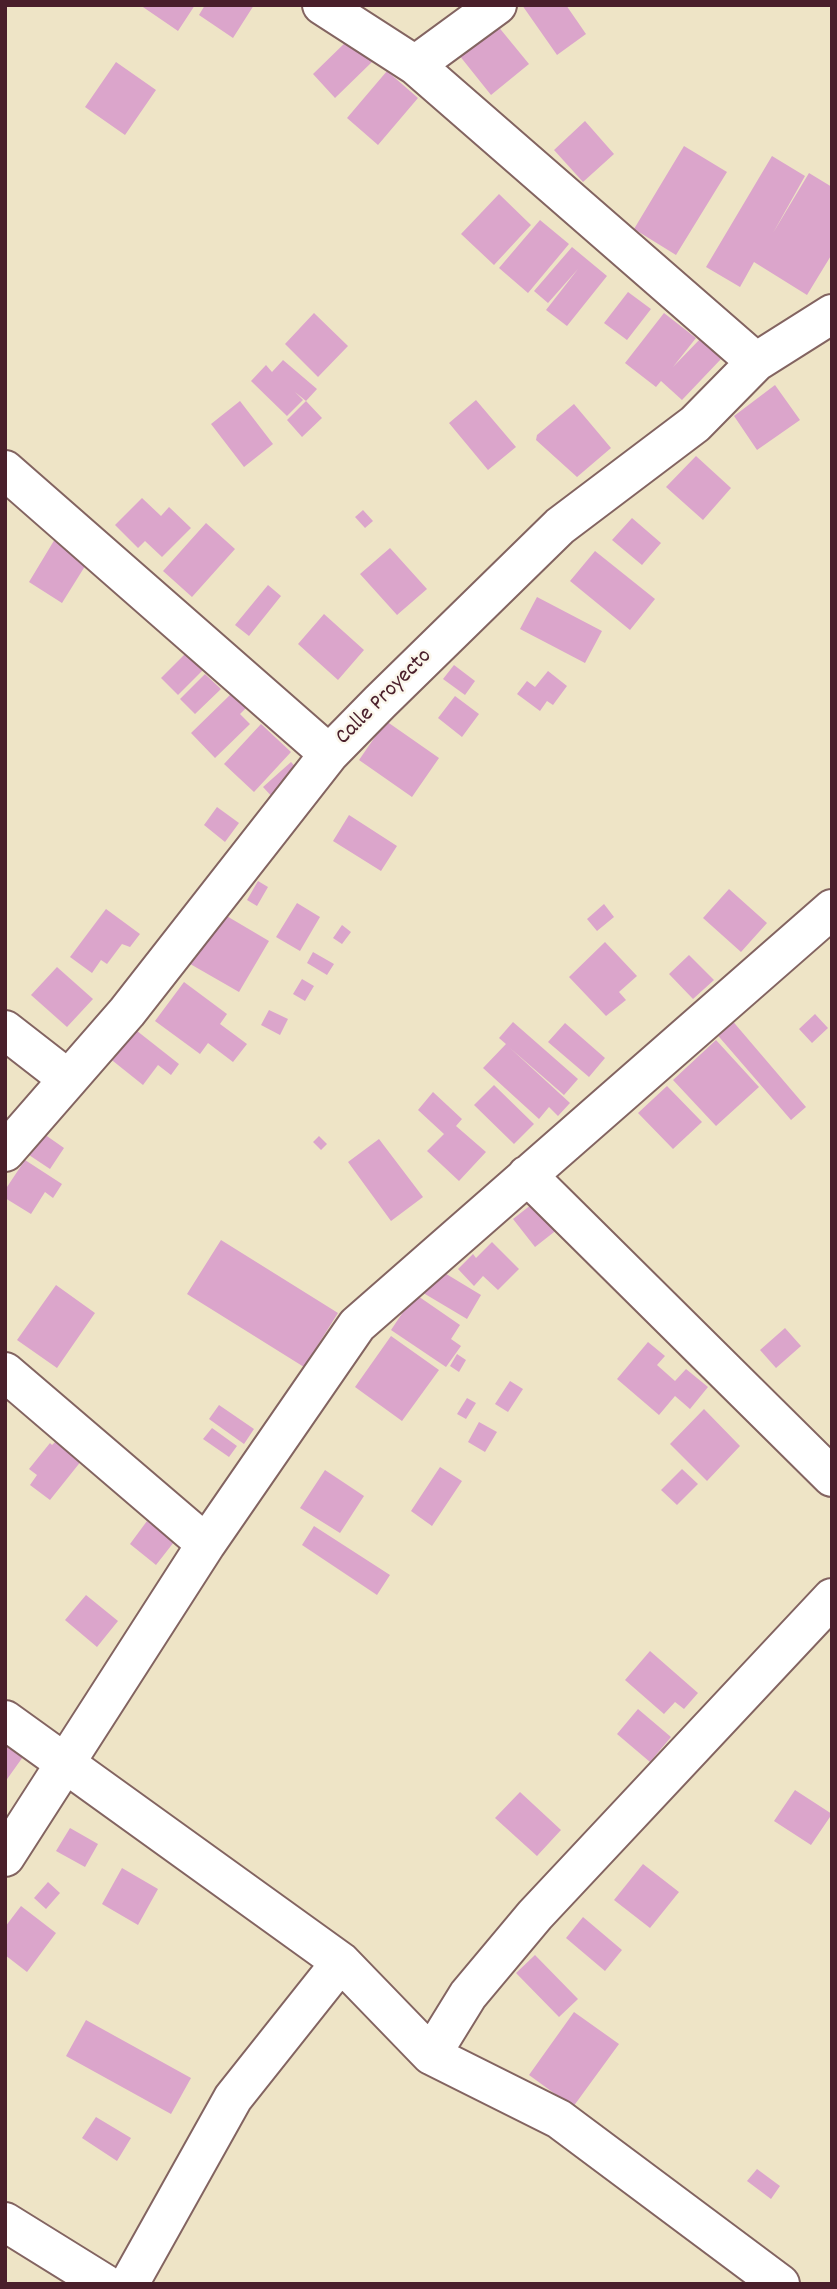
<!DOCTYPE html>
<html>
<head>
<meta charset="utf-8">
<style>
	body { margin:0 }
	#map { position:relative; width:837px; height:2289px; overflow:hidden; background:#eee4c6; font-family:Dekko,sans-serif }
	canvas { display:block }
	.frame { position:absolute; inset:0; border:7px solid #4a1f2b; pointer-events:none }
</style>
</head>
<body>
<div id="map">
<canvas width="837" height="2289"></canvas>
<div class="frame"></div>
</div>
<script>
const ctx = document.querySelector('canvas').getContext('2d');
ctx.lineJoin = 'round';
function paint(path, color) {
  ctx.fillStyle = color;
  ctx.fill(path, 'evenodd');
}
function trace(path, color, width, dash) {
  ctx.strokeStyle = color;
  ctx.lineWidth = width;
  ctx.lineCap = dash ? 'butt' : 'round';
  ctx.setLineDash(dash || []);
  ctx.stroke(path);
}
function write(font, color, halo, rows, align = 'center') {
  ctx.font = font + ' Dekko,sans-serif';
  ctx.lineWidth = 5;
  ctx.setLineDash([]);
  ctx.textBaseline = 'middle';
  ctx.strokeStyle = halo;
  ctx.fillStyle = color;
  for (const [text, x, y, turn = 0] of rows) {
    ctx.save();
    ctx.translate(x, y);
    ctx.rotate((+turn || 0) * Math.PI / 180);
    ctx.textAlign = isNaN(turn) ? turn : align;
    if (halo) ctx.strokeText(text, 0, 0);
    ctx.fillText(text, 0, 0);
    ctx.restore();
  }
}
paint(new Path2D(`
	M140,5H195L178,31Z
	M205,5H254L233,38L199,15Z
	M522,5H566L586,34L557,55Z
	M497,25L529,64L491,95L459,55Z
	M351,37L373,61L335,98L313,74Z
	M116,62L156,90L125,135L85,107Z
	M387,71L418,98L378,145L347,118Z
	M585,121L614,154L583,182L554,150Z
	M684,146L727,172L676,255L634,229Z
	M772,156L805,176L773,233L809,173L832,187V254L807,295L754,262L740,287L706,267Z
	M499,194L531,225L494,265L461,234Z
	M540,220L569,244L528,293L499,268Z
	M572,247L607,276L567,326L546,310L578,269L548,303L534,291Z
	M628,292L651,309L627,340L604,323Z
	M314,313L348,346L318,377L285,344Z
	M664,313L696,338L673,367L700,339L721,359L682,400L661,381L656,387L625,363Z
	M283,360L317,389L306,401L295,392L303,400L287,416L251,381L266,365L272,372Z
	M775,385L800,420L757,450L734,416Z
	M476,400L516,447L488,470L449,423Z
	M240,401L273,444L244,467L211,424Z
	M306,401L322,418L302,437L287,420Z
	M574,404L611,448L577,477L536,440L537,435Z
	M696,456L731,488L703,520L666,487Z
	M142,498L161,516L169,507L191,528L162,557L145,541L138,548L115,525Z
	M363,510L373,521L365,528L355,517Z
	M632,518L661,543L642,565L612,540Z
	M206,523L235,549L192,597L163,571Z
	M58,534L92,555L62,603L29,582Z
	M390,548L427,589L397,615L360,574Z
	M595,551L655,599L630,630L570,581Z
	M268,585L281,596L249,636L235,625Z
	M537,597L602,631L585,663L520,629Z
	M324,614L364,650L338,680L298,644Z
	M187,652L204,669L178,695L161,678Z
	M454,665L475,681L465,695L443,679Z
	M548,671L567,686L553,705L547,701L540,711L517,694L527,681L535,687Z
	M205,674L221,689L195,714L180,699Z
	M231,694L246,708L240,714L250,724L215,758L191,733Z
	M455,696L479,714L462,737L438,718Z
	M386,721L439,758L412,797L359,760Z
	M261,724L291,752L254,792L224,764Z
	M291,762L302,774L275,800L263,787Z
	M217,807L239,823L225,842L204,825Z
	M349,815L397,846L381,871L333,841Z
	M258,881L268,887L257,906L247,900Z
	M729,889L767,923L741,952L703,918Z
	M297,903L320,917L300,951L276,937Z
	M604,904L614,917L597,931L587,919Z
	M106,909L140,934L130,947L122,944L107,964L101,960L92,973L70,957Z
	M225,915L269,941L239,992L185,961Z
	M342,925L351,932L342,944L333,938Z
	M605,942L637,976L619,992L626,1000L606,1016L569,977Z
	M313,952L334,964L327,975L307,963Z
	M689,955L714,980L693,999L669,974Z
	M57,967L93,999L67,1027L31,995Z
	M302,979L314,986L305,1001L293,994Z
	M184,982L227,1014L220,1024L247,1044L233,1062L208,1043L200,1054L155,1021Z
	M269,1010L288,1019L280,1035L261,1025Z
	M815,1014L828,1028L812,1043L799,1029Z
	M730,1018L806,1107L791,1120L714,1031Z
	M513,1022L578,1079L564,1095L510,1048L570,1103L558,1116L549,1107L539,1119L483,1068L506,1044L499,1038Z
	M565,1023L605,1058L589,1077L548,1042Z
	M132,1027L179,1064L171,1075L158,1065L143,1085L108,1057Z
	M716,1040L759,1087L716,1126L673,1080Z
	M494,1085L534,1124L514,1144L474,1105Z
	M667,1086L702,1122L673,1149L638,1113Z
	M433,1092L462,1119L456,1126L486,1152L459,1181L427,1151L444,1134L418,1110Z
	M44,1134L64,1148L50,1169L29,1155Z
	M319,1136L327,1144L321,1150L313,1142Z
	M379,1139L423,1197L391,1221L348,1162Z
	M25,1160L62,1184L53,1198L45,1192L31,1214L5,1198V1190Z
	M541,1197L563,1225L535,1247L513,1219Z
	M221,1240L338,1313L304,1367L187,1294Z
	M492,1242L519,1269L498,1290L483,1276L474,1286L458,1269L473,1254L476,1258Z
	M443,1272L481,1295L467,1319L420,1291L428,1278L436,1283Z
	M56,1285L95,1313L57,1368L17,1340Z
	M415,1294L460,1325L451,1339L461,1346L446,1367L391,1330Z
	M785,1328L801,1346L776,1368L760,1350Z
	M391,1336L439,1370L402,1421L355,1387Z
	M648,1342L665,1356L657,1365L675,1381L686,1369L708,1387L690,1409L675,1396L659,1415L617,1379Z
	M457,1354L466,1360L459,1372L450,1366Z
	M510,1381L523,1389L508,1412L495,1404Z
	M467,1398L476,1403L466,1419L457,1414Z
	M219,1405L254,1429L244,1444L209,1419Z
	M704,1409L740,1446L707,1481L670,1444Z
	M479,1422L497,1432L485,1452L468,1442Z
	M212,1428L237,1446L229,1457L203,1439Z
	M57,1440L82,1460L50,1500L30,1485L37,1475L29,1469L50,1443L52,1445Z
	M440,1467L462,1481L432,1526L411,1511Z
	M682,1469L698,1484L677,1505L661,1490Z
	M325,1470L364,1496L340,1533L300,1508Z
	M147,1521L174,1542L156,1565L130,1544Z
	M314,1526L390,1575L377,1595L302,1545Z
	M86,1595L118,1621L97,1647L65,1620Z
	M650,1651L698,1693L684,1709L675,1702L664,1714L625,1680Z
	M638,1709L671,1737L650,1762L617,1734Z
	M5,1740L25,1754L5,1782Z
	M795,1790L832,1814L811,1845L774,1821Z
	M520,1792L561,1830L537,1856L495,1818Z
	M70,1828L98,1844L85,1867L56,1851Z
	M643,1864L679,1892L650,1928L614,1900Z
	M122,1868L158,1889L138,1925L102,1904Z
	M48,1882L60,1893L46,1909L34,1898Z
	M21,1906L56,1933L27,1972L5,1955V1927Z
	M583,1917L622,1950L605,1971L566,1938Z
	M535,1955L578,1999L559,2017L516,1973Z
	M574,2012L619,2044L573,2107L529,2075Z
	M86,2020L191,2078L171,2114L66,2056Z
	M96,2117L131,2138L117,2161L82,2138Z
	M757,2169L780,2186L771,2199L747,2181Z`), '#dba5cb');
const minor = new Path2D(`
	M322,5L415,65L756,362
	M415,65L497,5
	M5,470L329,754
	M5,1030L68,1079
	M5,1152L127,1012L329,754L380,702L560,526L695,424L756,362L832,314
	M527,1175L832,1477
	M5,1372L206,1544
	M5,1720L341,1962L431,2055L559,2119L780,2284
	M5,1857L206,1544L357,1325L832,909
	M431,2055L468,1995L535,1915L832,1598
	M5,2222L105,2284
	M129,2284L233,2098L341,1962`);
trace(minor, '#836461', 42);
trace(minor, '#fff', 38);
write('23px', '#4a1f2b', '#fbf7ec', [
	["Calle Proyecto",385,698,-45]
]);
</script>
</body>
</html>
